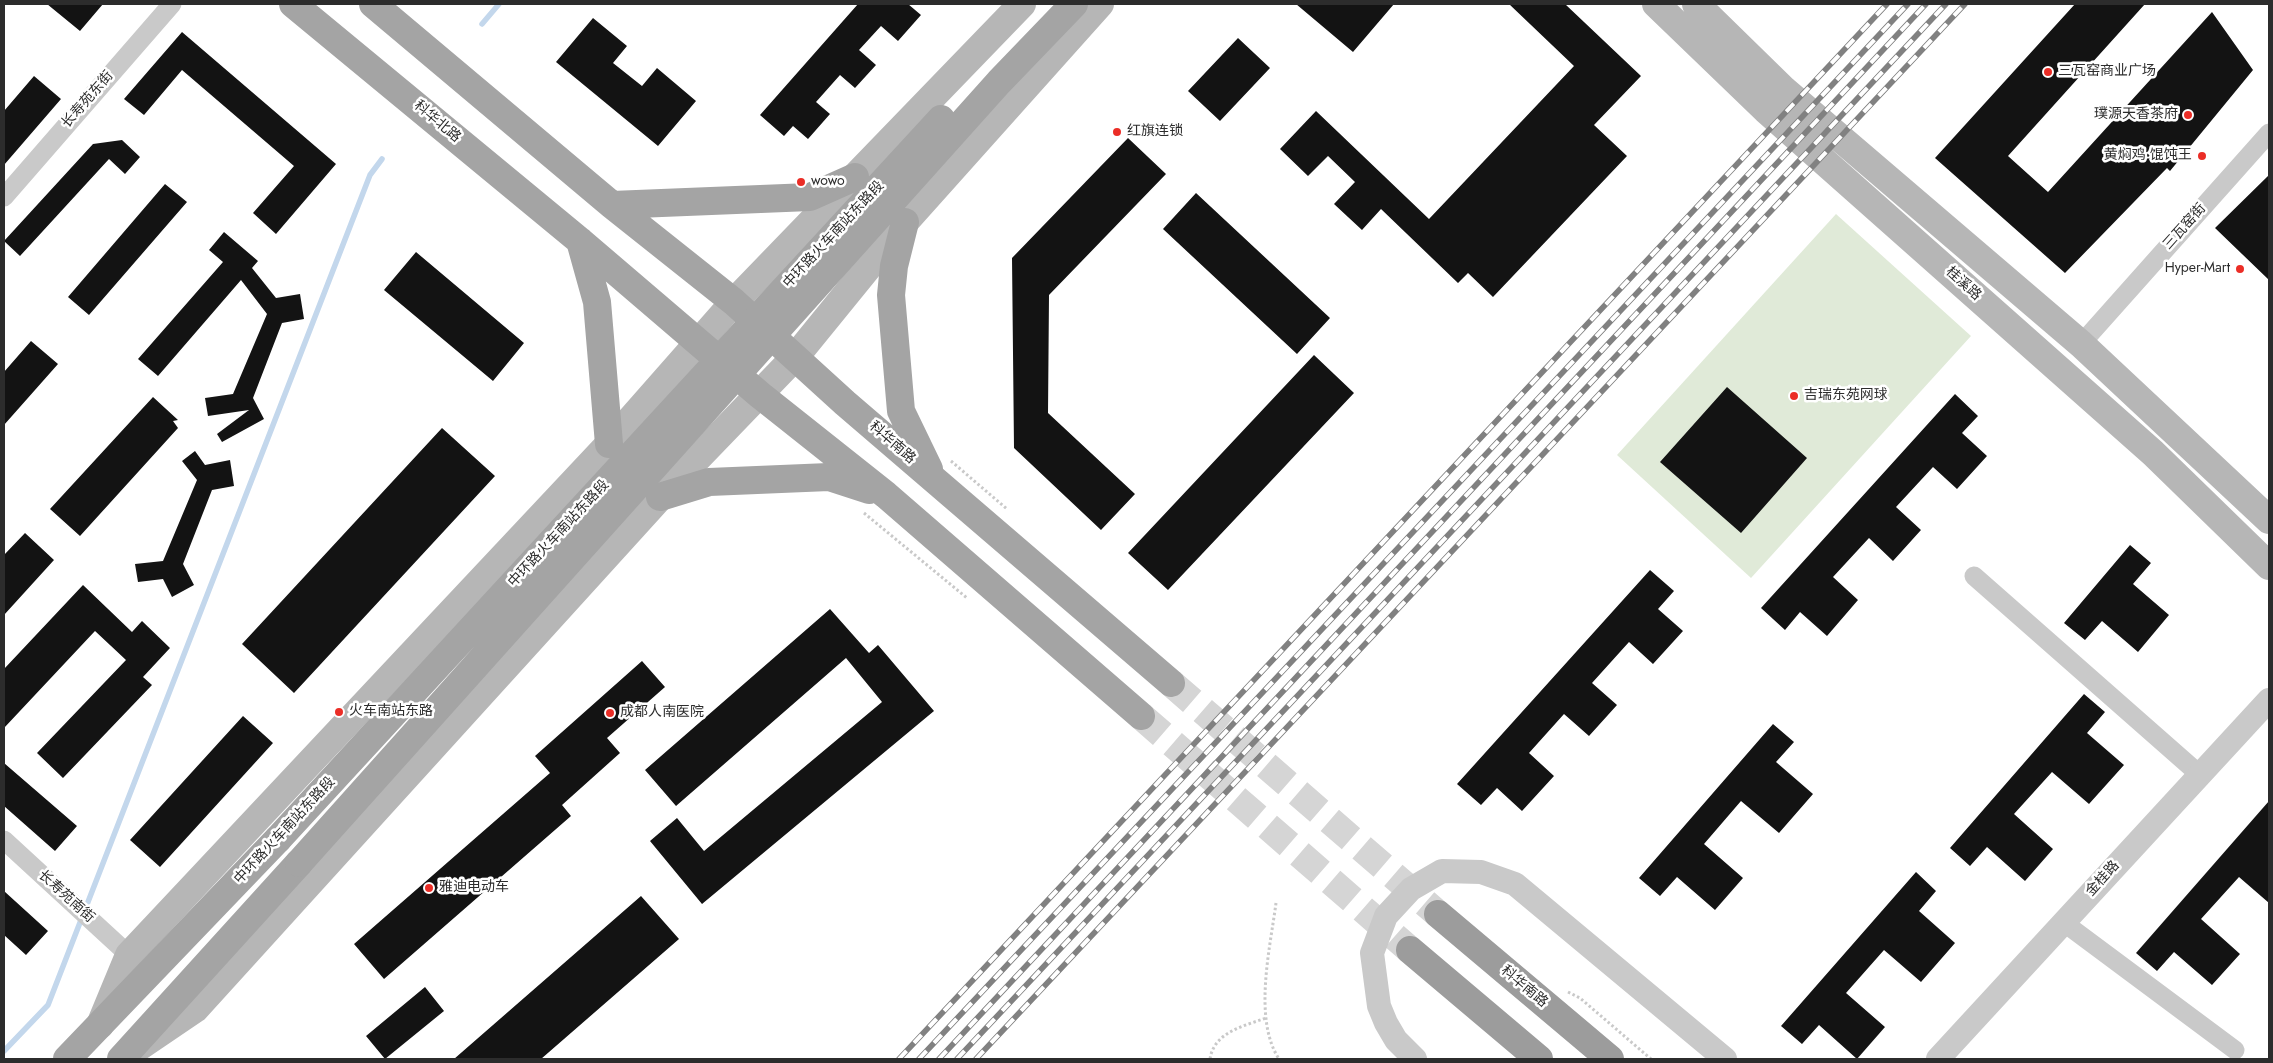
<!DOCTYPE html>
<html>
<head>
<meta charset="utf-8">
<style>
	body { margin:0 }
	#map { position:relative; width:2273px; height:1063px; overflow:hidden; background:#fff; font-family:Jost,sans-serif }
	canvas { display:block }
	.frame { position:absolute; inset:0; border:5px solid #2c2c2c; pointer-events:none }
</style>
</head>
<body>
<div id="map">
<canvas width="2273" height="1063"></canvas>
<div class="frame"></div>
</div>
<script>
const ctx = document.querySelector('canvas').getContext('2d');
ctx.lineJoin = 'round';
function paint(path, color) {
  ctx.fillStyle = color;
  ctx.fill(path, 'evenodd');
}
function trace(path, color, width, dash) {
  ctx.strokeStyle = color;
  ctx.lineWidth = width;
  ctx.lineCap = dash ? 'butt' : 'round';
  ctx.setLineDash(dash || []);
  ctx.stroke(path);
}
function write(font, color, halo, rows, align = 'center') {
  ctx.font = font + ' Jost,"Noto Sans SC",sans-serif';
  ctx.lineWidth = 5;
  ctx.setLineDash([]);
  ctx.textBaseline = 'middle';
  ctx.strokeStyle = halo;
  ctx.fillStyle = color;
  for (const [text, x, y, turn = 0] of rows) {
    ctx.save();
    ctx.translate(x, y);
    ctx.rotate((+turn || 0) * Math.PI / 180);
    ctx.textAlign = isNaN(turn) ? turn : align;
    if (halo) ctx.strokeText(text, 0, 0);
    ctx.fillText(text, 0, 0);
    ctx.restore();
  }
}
paint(new Path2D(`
	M1836,214L1971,336L1751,578L1617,455Z`), '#e0ead8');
trace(new Path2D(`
	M482,24L499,4
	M4,1051L48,1005L370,175L382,159`), '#c3d7ec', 5.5);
paint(new Path2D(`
	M47,4H103L80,31Z
	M858,4H908L921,15L898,41L881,26L859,50L876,65L855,88L840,75L816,102L830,114L808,139L793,126L784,136L760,115Z
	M1296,4H1394L1353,52Z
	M1509,4H1565L1641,76L1594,125L1627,156L1493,297L1468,273L1458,283L1381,209L1362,230L1334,204L1355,182L1328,156L1308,176L1280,149L1316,111L1429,219L1574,66Z
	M2075,4H2145L2008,156L2048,192L2212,12L2253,70L2170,171L2167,168L2065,273L1935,158Z
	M593,18L627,46L613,63L642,86L657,68L696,101L658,146L556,62Z
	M182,32L336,164L276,234L253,213L294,166L182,70L144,115L124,99Z
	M1238,38L1270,68L1220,121L1188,91Z
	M34,76L61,99L4,165V111Z
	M1128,138L1166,174L1049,295L1048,413L1135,494L1101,530L1014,448L1012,258Z
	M122,140L140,157L125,174L109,159L20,256L4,241L93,144Z
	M2269,175V280L2215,228Z
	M165,184L187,202L89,315L68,297Z
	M1196,193L1330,318L1297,354L1163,229Z
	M224,232L258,261L252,268L276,298L300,294L304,319L282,323L253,398L264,419L222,442L217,434L249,410L208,416L205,398L233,394L267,314L241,280L158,376L138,359L223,262L209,250Z
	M416,252L524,343L493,381L384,290Z
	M31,341L58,364L4,425V372Z
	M1314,355L1354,393L1168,590L1128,553Z
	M1727,387L1807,458L1741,533L1660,462Z
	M1955,394L1978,416L1962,433L1987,456L1957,489L1933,467L1896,507L1921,530L1893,561L1869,538L1833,577L1858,600L1827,636L1800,612L1785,630L1761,608Z
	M153,397L178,420L173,421L178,428L80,536L50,509Z
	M442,428L495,476L294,693L242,644Z
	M195,451L205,465L230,460L234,486L212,490L183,564L194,585L172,597L163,579L138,582L135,564L163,561L197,480L182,461Z
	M25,533L54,560L4,615V555Z
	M2130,545L2151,563L2133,584L2169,615L2138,652L2102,621L2085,640L2064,623Z
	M1650,570L1674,591L1658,609L1683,631L1653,664L1629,642L1592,683L1617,705L1589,736L1564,714L1529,753L1554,776L1522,811L1497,788L1481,805L1457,784Z
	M83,585L132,632L142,621L170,648L143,677L152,685L63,778L37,753L126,660L95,631L4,728V669Z
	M830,609L869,653L878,645L934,711L702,904L650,841L677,818L704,851L882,702L846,658L676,806L645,770Z
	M642,661L665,687L607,738L620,753L562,805L571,816L384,979L354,944L550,773L535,756Z
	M2084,694L2105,712L2087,733L2124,765L2089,804L2052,772L2014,814L2053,849L2025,881L1987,847L1970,866L1950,848Z
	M243,716L273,743L160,867L130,840Z
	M1773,724L1794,742L1776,762L1813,794L1779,833L1741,801L1704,844L1743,878L1715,910L1677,877L1660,896L1639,878Z
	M4,763L77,826L55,851L4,806Z
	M2269,801V903L2239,877L2201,919L2240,954L2212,985L2174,952L2157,971L2136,953Z
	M1916,872L1936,891L1919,911L1955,943L1921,982L1884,950L1846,993L1885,1027L1857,1059L1819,1025L1802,1044L1781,1026Z
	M4,891L48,931L26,955L4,935Z
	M641,896L679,939L541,1059H454Z
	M425,987L444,1011L385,1059L366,1036Z`), '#131313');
trace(new Path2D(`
	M1171,683L1438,914
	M1141,716L1410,950`), '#d5d5d5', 28, [28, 14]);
trace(new Path2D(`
	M951,461L1007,509
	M864,513L967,598
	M1276,903C1270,949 1253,1019 1279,1059
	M1568,992L1580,998L1651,1059
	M1210,1059C1214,1032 1244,1026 1266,1018`), '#c9c9c9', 3, [2.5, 2.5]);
trace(new Path2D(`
	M4,197L172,4
	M2081,344L2269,133
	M1974,576L2199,774
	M4,840L129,955
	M2063,922L2235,1050`), '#c9c9c9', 19);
trace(new Path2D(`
	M1415,1059L1396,1040L1386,1023L1379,1006L1372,953L1386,916L1411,889L1442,871L1481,872L1515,884L1725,1059
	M1938,1059L2269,700`), '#c9c9c9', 24);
trace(new Path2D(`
	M1656,4L1766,110L2153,453L2269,566
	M1696,4L1784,90L2081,344L2269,520
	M100,1025L129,955L609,444L734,302L1022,4
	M139,1047L195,1009L660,497L796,356L905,222L1100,4`), '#b6b6b6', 28);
trace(new Path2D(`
	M293,4L580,241L760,395L886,495L1141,716
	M373,4L612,205L734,302L845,403L1171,683
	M612,205L810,197L855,177
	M905,222L894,266L891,295L901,411L929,469
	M580,241L597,302L609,444
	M660,497L709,482L829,477L869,490
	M67,1059L278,839
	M121,1059L299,863`), '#a4a4a4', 28);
trace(new Path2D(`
	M1438,914L1610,1059
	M1410,950L1539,1059`), '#9c9c9c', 28);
const rail = new Path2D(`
	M899,1059L1887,4
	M919,1059L1908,4
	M939,1059L1926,4
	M957,1059L1946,4
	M976,1059L1965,4`);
trace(rail, '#818181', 5.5);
trace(rail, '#fff', 4, [11]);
trace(new Path2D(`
	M278,839L941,119
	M299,863L999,82L1074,4`), '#a4a4a4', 28);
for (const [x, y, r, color] of [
	[2048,72,5,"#eb2d26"],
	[2188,115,5,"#eb2d26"],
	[1117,132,5,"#eb2d26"],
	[2202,156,5,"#eb2d26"],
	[801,182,5,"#eb2d26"],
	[2240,269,5,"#eb2d26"],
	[1794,396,5,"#eb2d26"],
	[339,712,5,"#eb2d26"],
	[610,713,5,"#eb2d26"],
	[429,888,5,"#eb2d26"]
]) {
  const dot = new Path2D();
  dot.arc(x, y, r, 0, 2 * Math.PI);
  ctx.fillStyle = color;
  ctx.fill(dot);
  trace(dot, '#fff', 2);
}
write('14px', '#2c2c2c', '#fff', [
	["三瓦窑商业广场",2058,72],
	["璞源天香茶府",2178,115,"right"],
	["红旗连锁",1127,132],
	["黄焖鸡·馄饨王",2192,156,"right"],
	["wowo",811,182],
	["Hyper-Mart",2230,269,"right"],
	["吉瑞东苑网球",1804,396],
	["火车南站东路",349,712],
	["成都人南医院",620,713],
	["雅迪电动车",439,888]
], 'left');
write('14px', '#2c2c2c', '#fff', [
	["长寿苑东街",88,100,-49],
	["科华北路",437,122,40],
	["三瓦窑街",2185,227,-48],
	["中环路火车南站东路段",834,235,-47],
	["桂溪路",1963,284,42],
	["科华南路",892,443,41],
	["中环路火车南站东路段",559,534,-47],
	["中环路火车南站东路段",285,831,-47],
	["金桂路",2103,879,-48],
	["长寿苑南街",66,897,42],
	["科华南路",1524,987,40]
]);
</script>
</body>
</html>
